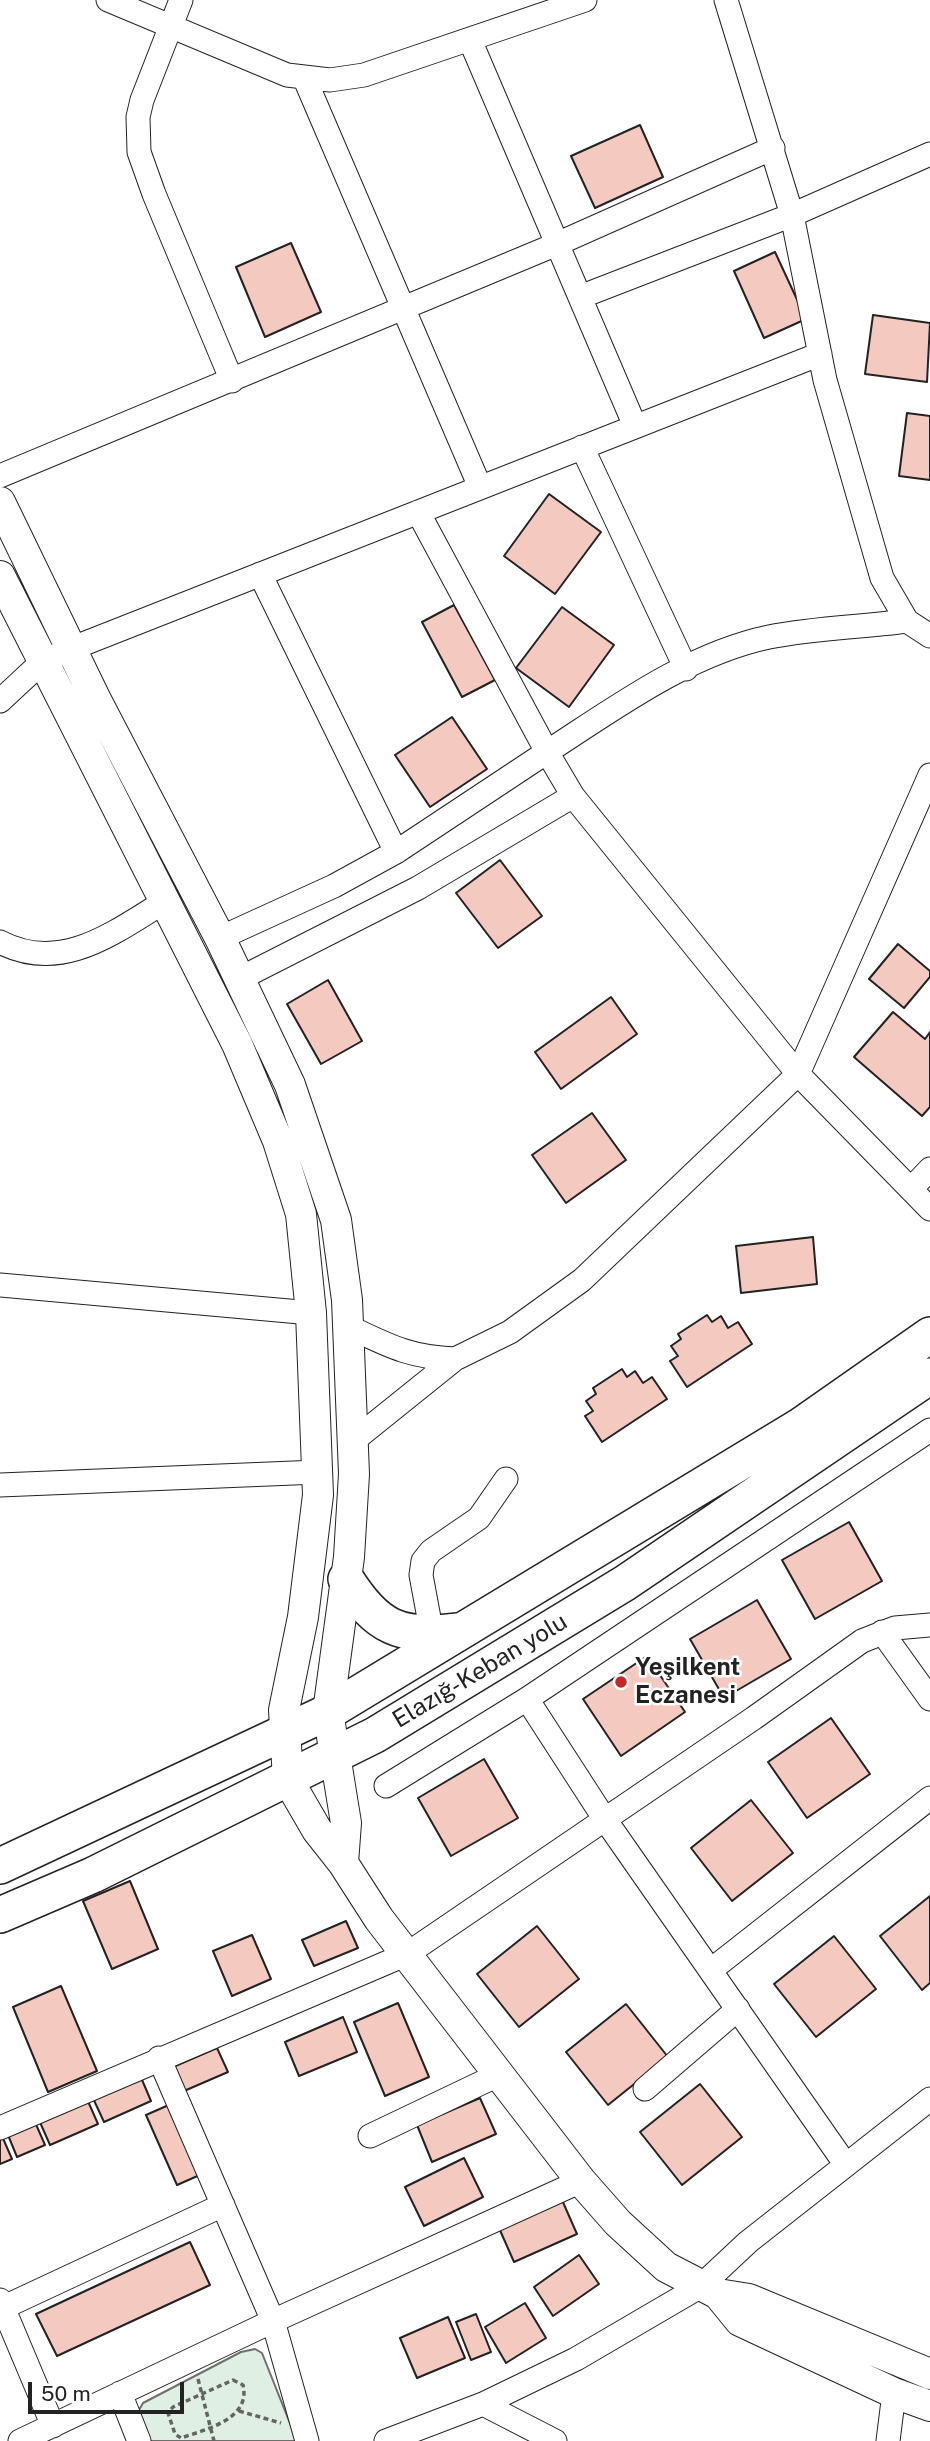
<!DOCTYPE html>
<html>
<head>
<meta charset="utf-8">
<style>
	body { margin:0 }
	#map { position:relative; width:930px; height:2441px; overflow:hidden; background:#fff; font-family:"Public Sans",sans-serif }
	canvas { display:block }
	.scale { position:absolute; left:28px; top:2382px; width:156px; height:32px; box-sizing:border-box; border:4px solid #222; border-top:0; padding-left:9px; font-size:21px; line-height:24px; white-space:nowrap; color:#222; -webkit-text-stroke:5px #fff; paint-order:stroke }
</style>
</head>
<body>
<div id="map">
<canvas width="930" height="2441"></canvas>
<div class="scale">50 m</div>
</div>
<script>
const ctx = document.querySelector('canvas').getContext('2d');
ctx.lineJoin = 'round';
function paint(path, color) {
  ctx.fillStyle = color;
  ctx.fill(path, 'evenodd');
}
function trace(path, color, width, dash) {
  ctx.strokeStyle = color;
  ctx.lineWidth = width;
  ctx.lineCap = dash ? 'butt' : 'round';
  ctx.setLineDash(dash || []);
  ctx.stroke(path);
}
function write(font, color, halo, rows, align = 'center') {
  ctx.font = font + ' "Public Sans",sans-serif';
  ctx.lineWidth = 5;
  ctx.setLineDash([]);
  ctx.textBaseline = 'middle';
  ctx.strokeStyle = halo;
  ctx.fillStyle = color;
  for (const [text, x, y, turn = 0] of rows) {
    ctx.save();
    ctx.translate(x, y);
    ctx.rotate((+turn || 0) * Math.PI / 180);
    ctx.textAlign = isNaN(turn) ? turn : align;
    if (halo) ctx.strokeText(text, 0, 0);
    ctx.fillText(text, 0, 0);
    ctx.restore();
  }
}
const green = new Path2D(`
	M255,2349L262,2353L297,2441H150L139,2410L143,2403L241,2352Z`);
paint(green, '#e0efe3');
trace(green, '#6f6f6f', 2);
const building = new Path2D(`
	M640,125L663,177L595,208L571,156Z
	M291,243L321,312L265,337L236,267Z
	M775,252L806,319L764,338L734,271Z
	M873,315L930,323L927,382L865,374Z
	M907,413L930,416V480L899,476Z
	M549,494L601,532L555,594L504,556Z
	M454,605L495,680L462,697L422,622Z
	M562,607L614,645L569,707L516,668Z
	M452,717L487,769L430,807L395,755Z
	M500,860L542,916L498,948L456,893Z
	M898,944L930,971V977L904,1008L869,979Z
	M328,980L362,1041L321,1064L287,1004Z
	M611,997L637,1034L561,1089L535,1052Z
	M893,1012L925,1039L930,1032V1107L922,1116L854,1057Z
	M592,1113L626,1160L566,1203L532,1155Z
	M813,1237L817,1284L741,1293L736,1246Z
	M707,1315L712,1322L721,1316L728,1328L738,1322L752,1344L687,1387L670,1361L678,1356L671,1346L681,1339L678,1334Z
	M622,1369L627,1377L635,1371L643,1383L652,1377L667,1399L602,1442L585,1416L593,1411L586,1401L596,1394L593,1388Z
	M849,1522L882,1581L815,1619L782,1560Z
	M757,1600L791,1659L724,1698L690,1639Z
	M647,1656L685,1712L621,1756L583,1699Z
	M831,1718L870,1774L807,1818L768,1762Z
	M484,1759L518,1818L451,1856L418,1798Z
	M751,1800L793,1853L732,1901L691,1848Z
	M130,1881L158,1949L112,1969L83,1901Z
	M930,1896V1983L922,1990L880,1936Z
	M346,1921L358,1948L314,1966L302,1940Z
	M537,1926L579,1979L519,2027L477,1974Z
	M252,1935L271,1979L232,1996L213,1951Z
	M834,1936L876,1989L816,2037L774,1984Z
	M61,1986L97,2071L48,2092L13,2007Z
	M398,2003L429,2077L385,2096L354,2022Z
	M626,2004L668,2057L608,2105L566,2052Z
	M343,2017L357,2052L299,2076L285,2042Z
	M217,2048L228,2072L184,2091L173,2067Z
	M140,2075L151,2101L104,2122L92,2096Z
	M700,2084L742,2137L682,2185L640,2132Z
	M480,2098L496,2134L432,2162L417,2125Z
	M87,2099L98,2124L50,2145L39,2120Z
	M171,2104L202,2174L177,2185L146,2115Z
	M35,2122L45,2145L17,2157L8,2135Z
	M2,2136L12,2159L0,2164V2137Z
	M464,2158L483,2197L424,2226L405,2187Z
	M562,2200L577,2234L514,2262L499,2228Z
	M190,2242L210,2285L57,2356L36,2314Z
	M579,2255L599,2284L553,2316L534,2287Z
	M525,2303L546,2338L506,2363L485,2327Z
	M476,2314L491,2352L471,2360L456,2322Z
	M448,2317L465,2358L417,2378L400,2338Z`);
paint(building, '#f3c9c0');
trace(building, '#222', 2);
const minor = new Path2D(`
	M108,0L287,75L330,80L364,75L585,0
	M181,0L142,100L138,117L139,152L154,194L232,381
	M726,0L792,215L825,380L882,578L907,621L930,636
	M470,40L635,426
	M304,77L480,487
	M580,297L792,215L930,154
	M582,447L686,669
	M0,476L557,244L773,148
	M260,574L396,852
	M907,621C862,627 814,628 769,637C688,654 615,708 547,752L573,796L798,1074L930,1209
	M0,701L42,662L73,648L820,354
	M220,938L334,886L396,852L547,752L418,512
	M0,942C61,974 113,933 164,902
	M239,979L418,888L573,796
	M911,1189L930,1169
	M0,1285L311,1313
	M349,1327C389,1346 409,1357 455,1359L353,1441
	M455,1359L510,1332L582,1280L798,1074L930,775
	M0,1485L318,1472
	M882,1632L930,1699
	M432,1634L421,1575L423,1561L431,1551L479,1518L506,1479
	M527,1699L604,1818L846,2165
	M386,1786L527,1699L930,1430
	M711,1970L930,1798
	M159,2058L273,2321L307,2441
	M645,2089L738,2009
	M0,2128L407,1954L754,1718L862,1641L895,1628L930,1625
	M370,2136L500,2074
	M0,2300L53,2426
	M0,2309L223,2205
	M120,2393L139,2441
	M483,2404L555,2441
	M20,2441L273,2321L581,2181
	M386,2441L483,2404L576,2359L701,2286L748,2242L930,2099
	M888,2441L894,2393`);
const major = new Path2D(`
	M0,502L96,700L220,938L290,1085L336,1220L347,1300L354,1474L349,1557L328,1712L346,1823L343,1863
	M0,576L237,1044L278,1141L301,1214L311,1313L318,1495L303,1617L284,1710L288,1780L317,1830L343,1863L379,1919L581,2181L618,2223L666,2267L718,2294L749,2299L930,2374
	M718,2294L740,2321L894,2393L930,2406`);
const highway = new Path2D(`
	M346,1579C377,1628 400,1638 456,1631
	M0,1866L328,1712L800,1426L930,1335
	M0,1915L93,1875L375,1735L625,1583L930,1376`);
trace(minor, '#222', 25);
trace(major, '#222', 32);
trace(highway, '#222', 38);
trace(new Path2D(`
	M198,2379L214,2441
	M233,2380L243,2385C251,2419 207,2429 181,2438L175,2434L168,2413L173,2407Z
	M239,2411L281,2423`), '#646464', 3.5, [5, 3.5]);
trace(minor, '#fff', 23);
trace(major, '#fff', 30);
trace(highway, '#fff', 35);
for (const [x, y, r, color] of [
	[621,1682,7,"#c62828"]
]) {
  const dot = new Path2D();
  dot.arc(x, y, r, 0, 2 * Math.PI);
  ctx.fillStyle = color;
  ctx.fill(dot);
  trace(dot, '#fff', 2.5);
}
write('bold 24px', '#222', '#fff', [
	["Yeşilkent",635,1668],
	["Eczanesi",635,1696]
], 'left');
write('24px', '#222', '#fff', [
	["Elazığ-Keban yolu",480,1671,-31]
]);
</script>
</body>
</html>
